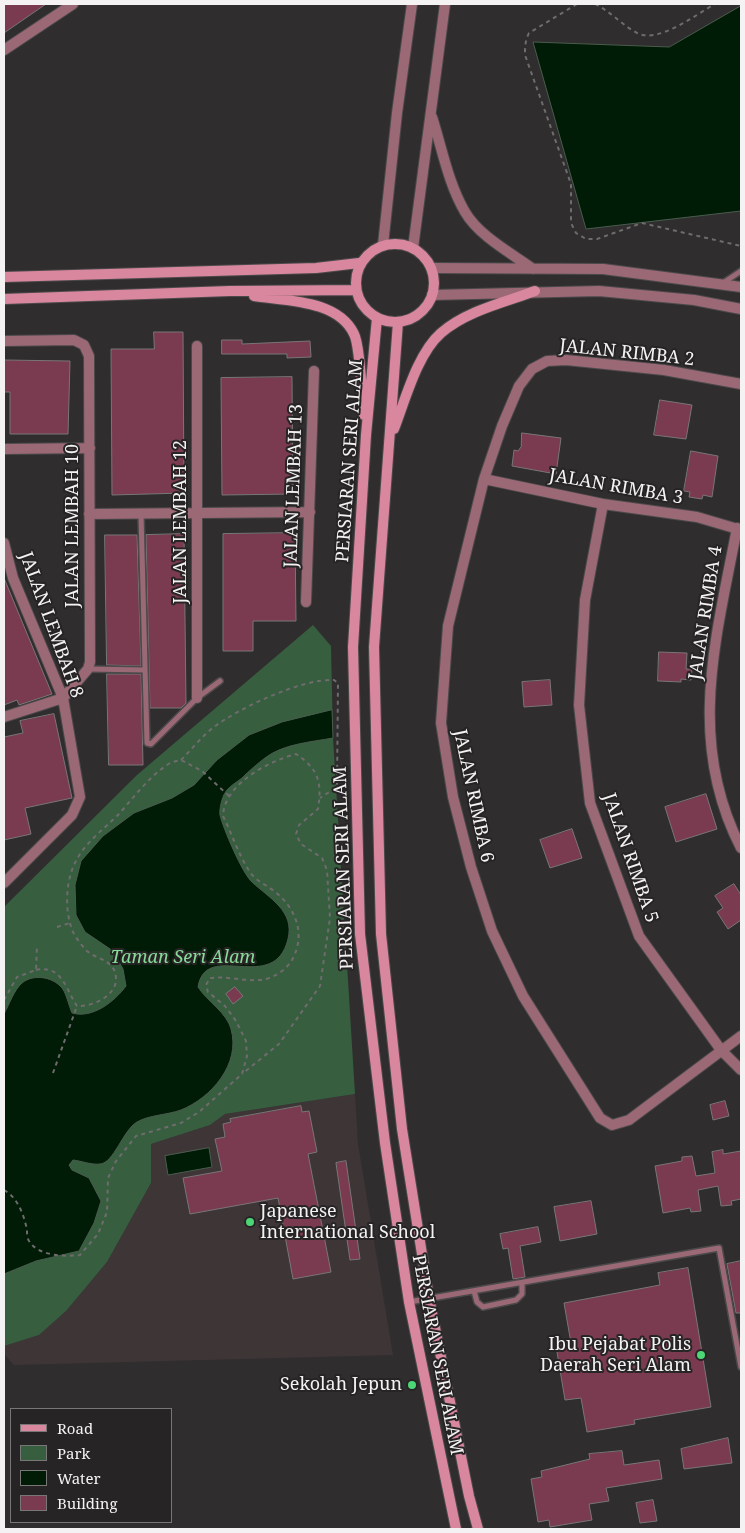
<!DOCTYPE html>
<html>
<head>
<meta charset="utf-8">
<style>
	body { margin:0 }
	#map { position:relative; width:745px; height:1533px; overflow:hidden; background:#302d2e; font-family:"Noto Serif",serif }
	canvas { display:block }
	.frame { position:absolute; inset:0; border:5px solid #f4f2f3; pointer-events:none }
	.legend { position:absolute; left:10px; top:1408px; width:162px; height:115px; box-sizing:border-box; background:#262424; border:1px solid #787677; margin:0; padding:6px 9px; list-style:none; font-size:15px; color:#f4f2f3 }
	.legend li { display:flex; align-items:center; gap:10px; height:25px }
	.legend b { width:25px; border:1px solid #787677 }
</style>
</head>
<body>
<div id="map">
<canvas width="745" height="1533"></canvas>
<div class="frame"></div>
<ul class="legend">
<li><b style="height:6px;background:#d9879f"></b>Road</li>
<li><b style="height:14px;background:#385e40"></b>Park</li>
<li><b style="height:14px;background:#001b06"></b>Water</li>
<li><b style="height:14px;background:#7a3a4f"></b>Building</li>
</ul>
</div>
<script>
const ctx = document.querySelector('canvas').getContext('2d');
ctx.lineJoin = 'round';
function paint(path, color) {
  ctx.fillStyle = color;
  ctx.fill(path, 'evenodd');
}
function trace(path, color, width, dash) {
  ctx.strokeStyle = color;
  ctx.lineWidth = width;
  ctx.lineCap = dash ? 'butt' : 'round';
  ctx.setLineDash(dash || []);
  ctx.stroke(path);
}
function write(font, color, halo, rows, align = 'center') {
  ctx.font = font + ' "Noto Serif",serif';
  ctx.lineWidth = 4;
  ctx.setLineDash([]);
  ctx.textBaseline = 'middle';
  ctx.strokeStyle = halo;
  ctx.fillStyle = color;
  for (const [text, x, y, turn = 0] of rows) {
    ctx.save();
    ctx.translate(x, y);
    ctx.rotate((+turn || 0) * Math.PI / 180);
    ctx.textAlign = isNaN(turn) ? turn : align;
    if (halo) ctx.strokeText(text, 0, 0);
    ctx.fillText(text, 0, 0);
    ctx.restore();
  }
}
paint(new Path2D(`
	M355,1094L358,1144L393,1355L14,1365L4,1354V1346L39,1335L66,1311L107,1262L151,1183V1144L210,1125L225,1114Z`), '#3e3537');
paint(new Path2D(`
	M313,625L331,646L333,738L355,1094L225,1114L210,1125L151,1144V1183L107,1262L66,1311L39,1335L4,1346V907L137,775Z`), '#385e40');
const water = new Path2D(`
	M741,6V211L586,229L533,42L669,47Z
	M332,710L333,738C311,742 283,744 265,758C257,764 249,771 242,778C237,782 228,787 225,793C222,797 219,810 220,815C223,828 242,873 252,882C269,898 295,911 288,939C274,996 206,939 198,987C207,1001 227,1013 231,1029C241,1064 211,1098 181,1110C167,1115 149,1115 137,1122C123,1130 114,1163 100,1164C91,1165 82,1161 73,1160L69,1165L72,1170L89,1178L101,1201L94,1223L79,1251L36,1261L4,1274V1014C9,1005 14,990 22,983C34,973 56,977 64,991C67,997 69,1006 72,1013C93,1019 115,1001 126,986L123,969L113,951L85,932L76,915L75,885L81,861L103,836L134,813L172,798L194,785L217,760L249,735L282,722Z
	M209,1148L212,1167L168,1175L165,1156Z`);
paint(water, '#001b06');
trace(water, '#495c4d', 1);
const building = new Path2D(`
	M4,4H46L4,33Z
	M154,332H183L184,493L112,495L111,349H154Z
	M222,340H242V344L310,341L311,357L287,358V354H222Z
	M4,360L70,361L68,434H10V392H4Z
	M292,377L293,494L222,495L221,378Z
	M660,400L692,405L686,439L654,435Z
	M522,433L561,438L556,474L512,466L514,450L518,451L521,447Z
	M691,451L718,456L712,497L703,495L702,499L689,497L690,492L684,491Z
	M295,533L296,621H253V651H223V534Z
	M184,534L186,703L181,708H150L146,535Z
	M105,535H137L141,666L107,665Z
	M4,578L52,694L19,705L17,700L4,705Z
	M659,652L687,653L686,669H692L691,680L681,679V682L658,681Z
	M107,674H141L143,765H109Z
	M550,680L552,705L524,707L522,682Z
	M54,714L72,798L25,808L31,834L4,840V737L23,733L20,721Z
	M706,794L717,829L676,842L665,807Z
	M572,829L582,858L550,868L540,840Z
	M734,884L741,895V920L728,929L717,912L723,908L715,896Z
	M235,987L243,996L233,1004L226,994Z
	M725,1101L729,1116L713,1120L710,1105Z
	M301,1106L302,1112L309,1111L317,1152L308,1154L331,1272L293,1279L278,1198L190,1214L183,1178L222,1171L215,1139L225,1137L223,1124L231,1122L230,1119Z
	M723,1150V1154L741,1151V1199L731,1201L732,1205L721,1206L718,1186L698,1190L701,1211L691,1212L690,1208L663,1213L655,1166L682,1161V1157L692,1156L696,1176L715,1173L712,1152Z
	M346,1161L360,1259L350,1260L336,1163Z
	M591,1201L597,1234L560,1241L554,1207Z
	M538,1227L541,1242L520,1246L525,1277L513,1279L508,1248L503,1249L500,1234Z
	M741,1261V1313H736L727,1264Z
	M688,1268L711,1407L634,1420L635,1424L587,1432L581,1398L565,1400L556,1346L571,1343L564,1303L660,1285L658,1273Z
	M728,1438L732,1463L684,1469L681,1449Z
	M622,1451L624,1465L659,1460L662,1479L606,1488L609,1501L589,1504L592,1520L550,1527L549,1520L538,1522L531,1479L542,1477L541,1471L590,1459L589,1454Z
	M653,1500L657,1521L640,1523L636,1503Z`);
paint(building, '#7a3a4f');
trace(building, '#797677', 1);
const lane = new Path2D(`
	M723,283L741,271
	M141,514L147,743L151,744L197,698L220,681
	M88,669L145,670
	M474,1291L477,1302L483,1307L516,1300L522,1294V1283
	M409,1302L719,1248L741,1367`);
const street = new Path2D(`
	M4,50L73,4
	M432,117C442,148 448,183 465,212C479,236 511,253 533,269
	M383,245L397,113L412,4
	M413,248L445,4
	M431,268L603,269L741,287
	M432,295L599,291L694,300L741,309
	M4,341L74,340L84,345L89,356L90,662L88,669L63,698L4,717
	M197,346V698
	M741,384L664,370L566,360L547,361L532,369L519,386L502,426L484,479L448,626L441,723L453,797L471,867L492,931L523,996L600,1118L612,1125L629,1120L741,1036
	M4,449L90,448
	M484,479L603,504L697,517L741,530
	M603,504L585,600L579,705L590,803L639,936L721,1050L741,1070
	M89,514L310,512
	M737,528C716,639 686,741 741,848
	M4,543L13,578L63,698L80,797L72,815L4,883
	M306,602L314,371`);
const secondary = new Path2D(`
	M356 283a39 39 0 1 1 78 0a39 39 0 1 1-78 0Z
	M4,277L316,268L359,263
	M254,296C287,301 338,300 354,334C360,345 362,399 364,415
	M4,299L230,291L356,290
	M377,318L366,435L353,647L360,934L385,1143L409,1302L456,1529
	M398,322L374,647L381,934L402,1129L429,1298L469,1496L478,1529
	M394,429C405,401 417,354 441,333C466,311 505,302 535,291`);
trace(lane, '#4b494a', 8);
trace(street, '#4b494a', 12);
trace(secondary, '#4b494a', 12);
trace(new Path2D(`
	M577,4L529,33C525,41 525,47 525,55L571,184V223L576,233L586,239H597L642,223L741,246
	M595,4C610,11 622,25 637,33C658,44 695,15 715,4
	M181,760C192,749 202,736 214,727C239,708 303,678 334,680L338,683L337,787L320,798
	M57,927L70,923
	M36,970C62,964 66,990 77,1006C92,1007 117,996 116,978C115,960 98,960 87,951C82,946 76,938 73,932C65,913 65,885 74,865C83,844 103,830 119,814C134,797 148,778 167,765C171,762 176,761 181,760L202,771L229,796
	M4,1000L17,977L36,970L37,946
	M53,1073L77,1006
	M4,1190C18,1198 24,1215 27,1230C27,1233 27,1238 29,1241C38,1256 65,1257 80,1255L98,1234L107,1212L108,1178L116,1161L136,1136L181,1123L199,1112L242,1074L247,1056L246,1041L236,1021L225,1006L208,992L206,985L210,978C226,976 243,981 260,980C273,979 288,969 293,958C306,933 295,907 274,891C265,884 256,881 250,872C239,856 232,834 223,816C224,784 269,761 296,754C319,769 322,783 318,809L299,825L296,834L301,844L322,858L327,870L330,918L320,986L279,1044L242,1074`), '#6e6c6d', 2, [4, 4]);
trace(lane, '#9b6876', 5);
trace(street, '#9b6876', 10);
trace(secondary, '#d9879f', 10);
for (const [x, y, r, color] of [
	[250,1222,5,"#4dd676"],
	[701,1355,5,"#4dd676"],
	[412,1385,5,"#4dd676"]
]) {
  const dot = new Path2D();
  dot.arc(x, y, r, 0, 2 * Math.PI);
  ctx.fillStyle = color;
  ctx.fill(dot);
  trace(dot, '#262424', 2);
}
write('18px', '#f4f2f3', '#262424', [
	["JALAN RIMBA 2",627,353,6],
	["PERSIARAN SERI ALAM",350,461,-86],
	["JALAN LEMBAH 13",294,486,-88],
	["JALAN RIMBA 3",616,487,10],
	["JALAN LEMBAH 12",181,522,-90],
	["JALAN LEMBAH 10",73,526,-90],
	["JALAN RIMBA 4",706,613,-81],
	["JALAN LEMBAH 8",51,625,70],
	["JALAN RIMBA 6",473,796,78],
	["JALAN RIMBA 5",630,858,71],
	["PERSIARAN SERI ALAM",344,868,-92],
	["PERSIARAN SERI ALAM",437,1355,79]
]);
write('italic 18px', '#88da99', '#262424', [
	["Taman Seri Alam",183,958]
]);
write('18px', '#f4f2f3', '#262424', [
	["Japanese",260,1212,"left"],
	["International School",260,1233,"left"],
	["Ibu Pejabat Polis",691,1345],
	["Daerah Seri Alam",691,1366],
	["Sekolah Jepun",402,1385]
], 'right');
</script>
</body>
</html>
